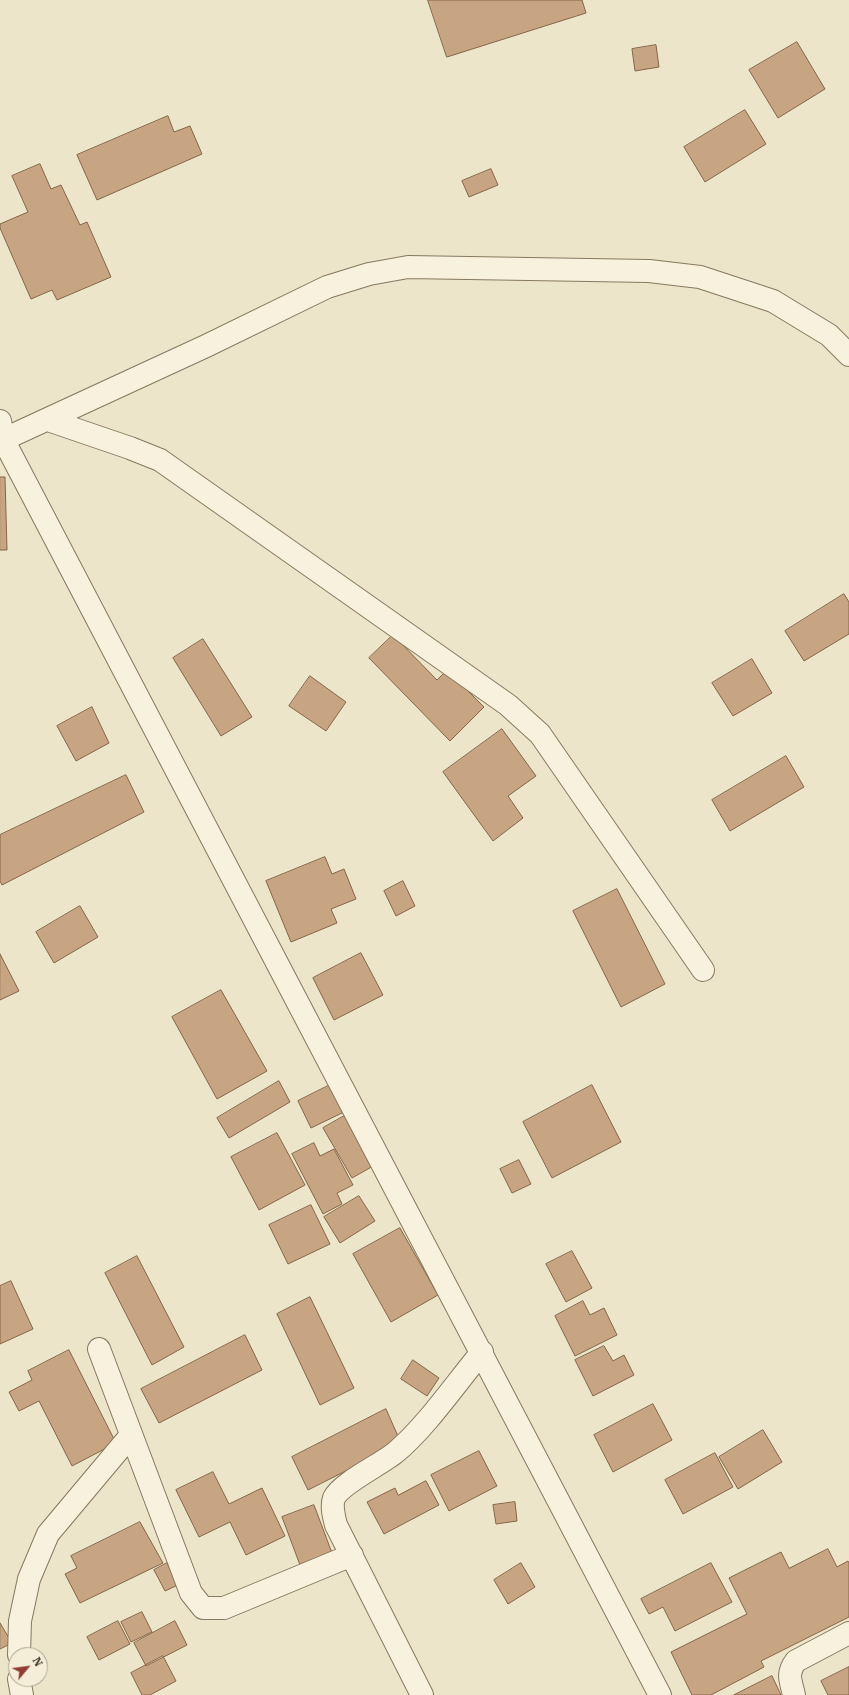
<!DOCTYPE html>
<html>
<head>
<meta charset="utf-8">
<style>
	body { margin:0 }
	#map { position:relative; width:849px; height:1695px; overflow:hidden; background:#ece5ca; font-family:"IBM Plex Serif",serif }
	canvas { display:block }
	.north { position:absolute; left:8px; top:1647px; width:40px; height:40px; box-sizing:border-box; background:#f4eed9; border:1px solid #a9a290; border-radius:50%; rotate:61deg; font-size:11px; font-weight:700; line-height:16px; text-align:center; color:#392f22 }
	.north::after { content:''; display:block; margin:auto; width:14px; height:18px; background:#913c34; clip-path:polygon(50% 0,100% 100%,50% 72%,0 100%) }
</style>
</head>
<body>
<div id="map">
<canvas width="849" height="1695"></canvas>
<div class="north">N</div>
</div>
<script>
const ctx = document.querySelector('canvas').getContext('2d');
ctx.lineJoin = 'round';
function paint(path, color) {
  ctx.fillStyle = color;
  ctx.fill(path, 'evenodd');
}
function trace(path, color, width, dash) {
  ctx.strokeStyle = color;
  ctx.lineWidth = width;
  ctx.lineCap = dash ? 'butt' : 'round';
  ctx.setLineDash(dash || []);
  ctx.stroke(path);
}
const building = new Path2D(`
	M428,0H582L586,13L447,57Z
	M797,42L825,89L778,118L749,70Z
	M656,45L659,67L635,71L632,49Z
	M745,110L766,144L705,182L684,147Z
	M168,116L174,132L190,126L202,154L97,200L77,155Z
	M40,164L51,189L61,185L80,225L87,222L111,277L57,300L52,290L31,299L0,228V224L28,212L12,176Z
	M491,169L498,185L469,197L462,181Z
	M0,477H5L7,550H0Z
	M844,594L849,602V634L804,661L785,631Z
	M393,635L437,680L447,670L484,707L450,741L369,658Z
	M203,639L252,717L221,736L173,658Z
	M752,659L772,693L733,716L712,683Z
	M310,676L346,702L326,731L289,706Z
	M92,707L109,743L76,761L57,726Z
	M502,729L536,776L508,796L523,818L493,841L443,772Z
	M786,756L804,787L730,831L712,800Z
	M126,775L144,812L2,885L0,881V835Z
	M325,857L332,874L344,869L356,899L331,909L337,923L291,942L266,881Z
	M403,881L415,906L396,916L384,891Z
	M617,889L665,984L621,1007L573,911Z
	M80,906L98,937L54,963L36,932Z
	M361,953L383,995L334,1020L313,978Z
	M0,954L19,991L0,1000Z
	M221,990L267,1071L217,1099L172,1017Z
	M279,1081L290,1102L229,1138L217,1118Z
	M332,1084L346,1111L311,1128L298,1101Z
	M592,1085L621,1142L552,1178L523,1122Z
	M346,1115L375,1165L352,1178L323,1128Z
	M277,1133L305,1185L259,1210L231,1157Z
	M314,1143L320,1156L334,1149L353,1185L337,1193L342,1204L323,1214L292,1154Z
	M519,1160L531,1184L512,1193L500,1169Z
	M359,1196L375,1221L340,1243L324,1217Z
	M311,1205L330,1244L288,1264L269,1225Z
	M400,1228L438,1295L391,1322L353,1254Z
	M572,1251L592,1288L566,1302L546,1264Z
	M137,1256L184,1347L152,1365L105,1273Z
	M11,1281L33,1329L0,1344V1286Z
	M310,1297L354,1388L320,1405L277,1314Z
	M583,1301L590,1315L604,1308L617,1335L575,1356L555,1316Z
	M245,1335L262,1370L159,1423L141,1389Z
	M604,1346L613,1361L624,1355L634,1375L593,1396L575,1360Z
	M69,1350L116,1443L72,1466L39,1401L19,1411L9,1392L32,1380L28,1371Z
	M413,1360L439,1378L427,1396L401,1379Z
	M653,1404L672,1440L613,1472L594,1435Z
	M386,1409L401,1443L308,1490L292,1457Z
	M763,1430L782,1462L738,1489L719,1457Z
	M479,1451L497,1486L449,1511L431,1475Z
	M715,1453L733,1487L683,1514L665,1480Z
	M213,1472L229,1504L262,1488L285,1536L246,1555L230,1522L199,1537L176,1490Z
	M426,1481L439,1505L384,1534L367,1502L395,1488L398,1495Z
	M515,1502L517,1521L496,1524L493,1505Z
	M314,1505L332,1553L300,1565L282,1517Z
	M140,1522L163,1563L80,1603L65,1574L77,1568L71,1556Z
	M828,1549L837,1567L848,1561L849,1563V1617L761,1661L764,1667L711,1695H692L671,1652L747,1614L729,1578L781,1552L789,1568Z
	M167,1563L178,1585L165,1591L154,1570Z
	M521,1563L535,1587L508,1604L494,1580Z
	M711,1563L732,1602L675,1631L663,1607L649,1614L641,1599Z
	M142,1612L152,1632L131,1642L121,1622Z
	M118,1621L130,1644L99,1660L87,1637Z
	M175,1621L187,1645L146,1666L134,1643Z
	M0,1623L12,1643L0,1649Z
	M163,1656L176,1681L150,1695H142L131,1673Z
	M849,1667V1695H828L821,1681Z
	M772,1676L781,1695H734Z`);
paint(building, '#c7a583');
trace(building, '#846547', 1);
const minor = new Path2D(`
	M48,420L130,448L160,460L508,705L540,734L703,970
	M0,421L4,441L660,1695
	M0,441L206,346L327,287L369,274L408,267L649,271L700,277L773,301L829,335L849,355
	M99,1349L191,1593L203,1608H224L352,1555
	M19,1655L20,1621L29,1579L48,1534L131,1435
	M19,1679L22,1695
	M422,1695L336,1525C334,1517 331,1506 334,1498C341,1483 382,1464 396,1452C426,1427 456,1383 482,1352
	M794,1695C791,1681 786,1674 796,1661L849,1633`);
trace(minor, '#877860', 24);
trace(minor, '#f7f1dd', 22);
</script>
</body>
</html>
